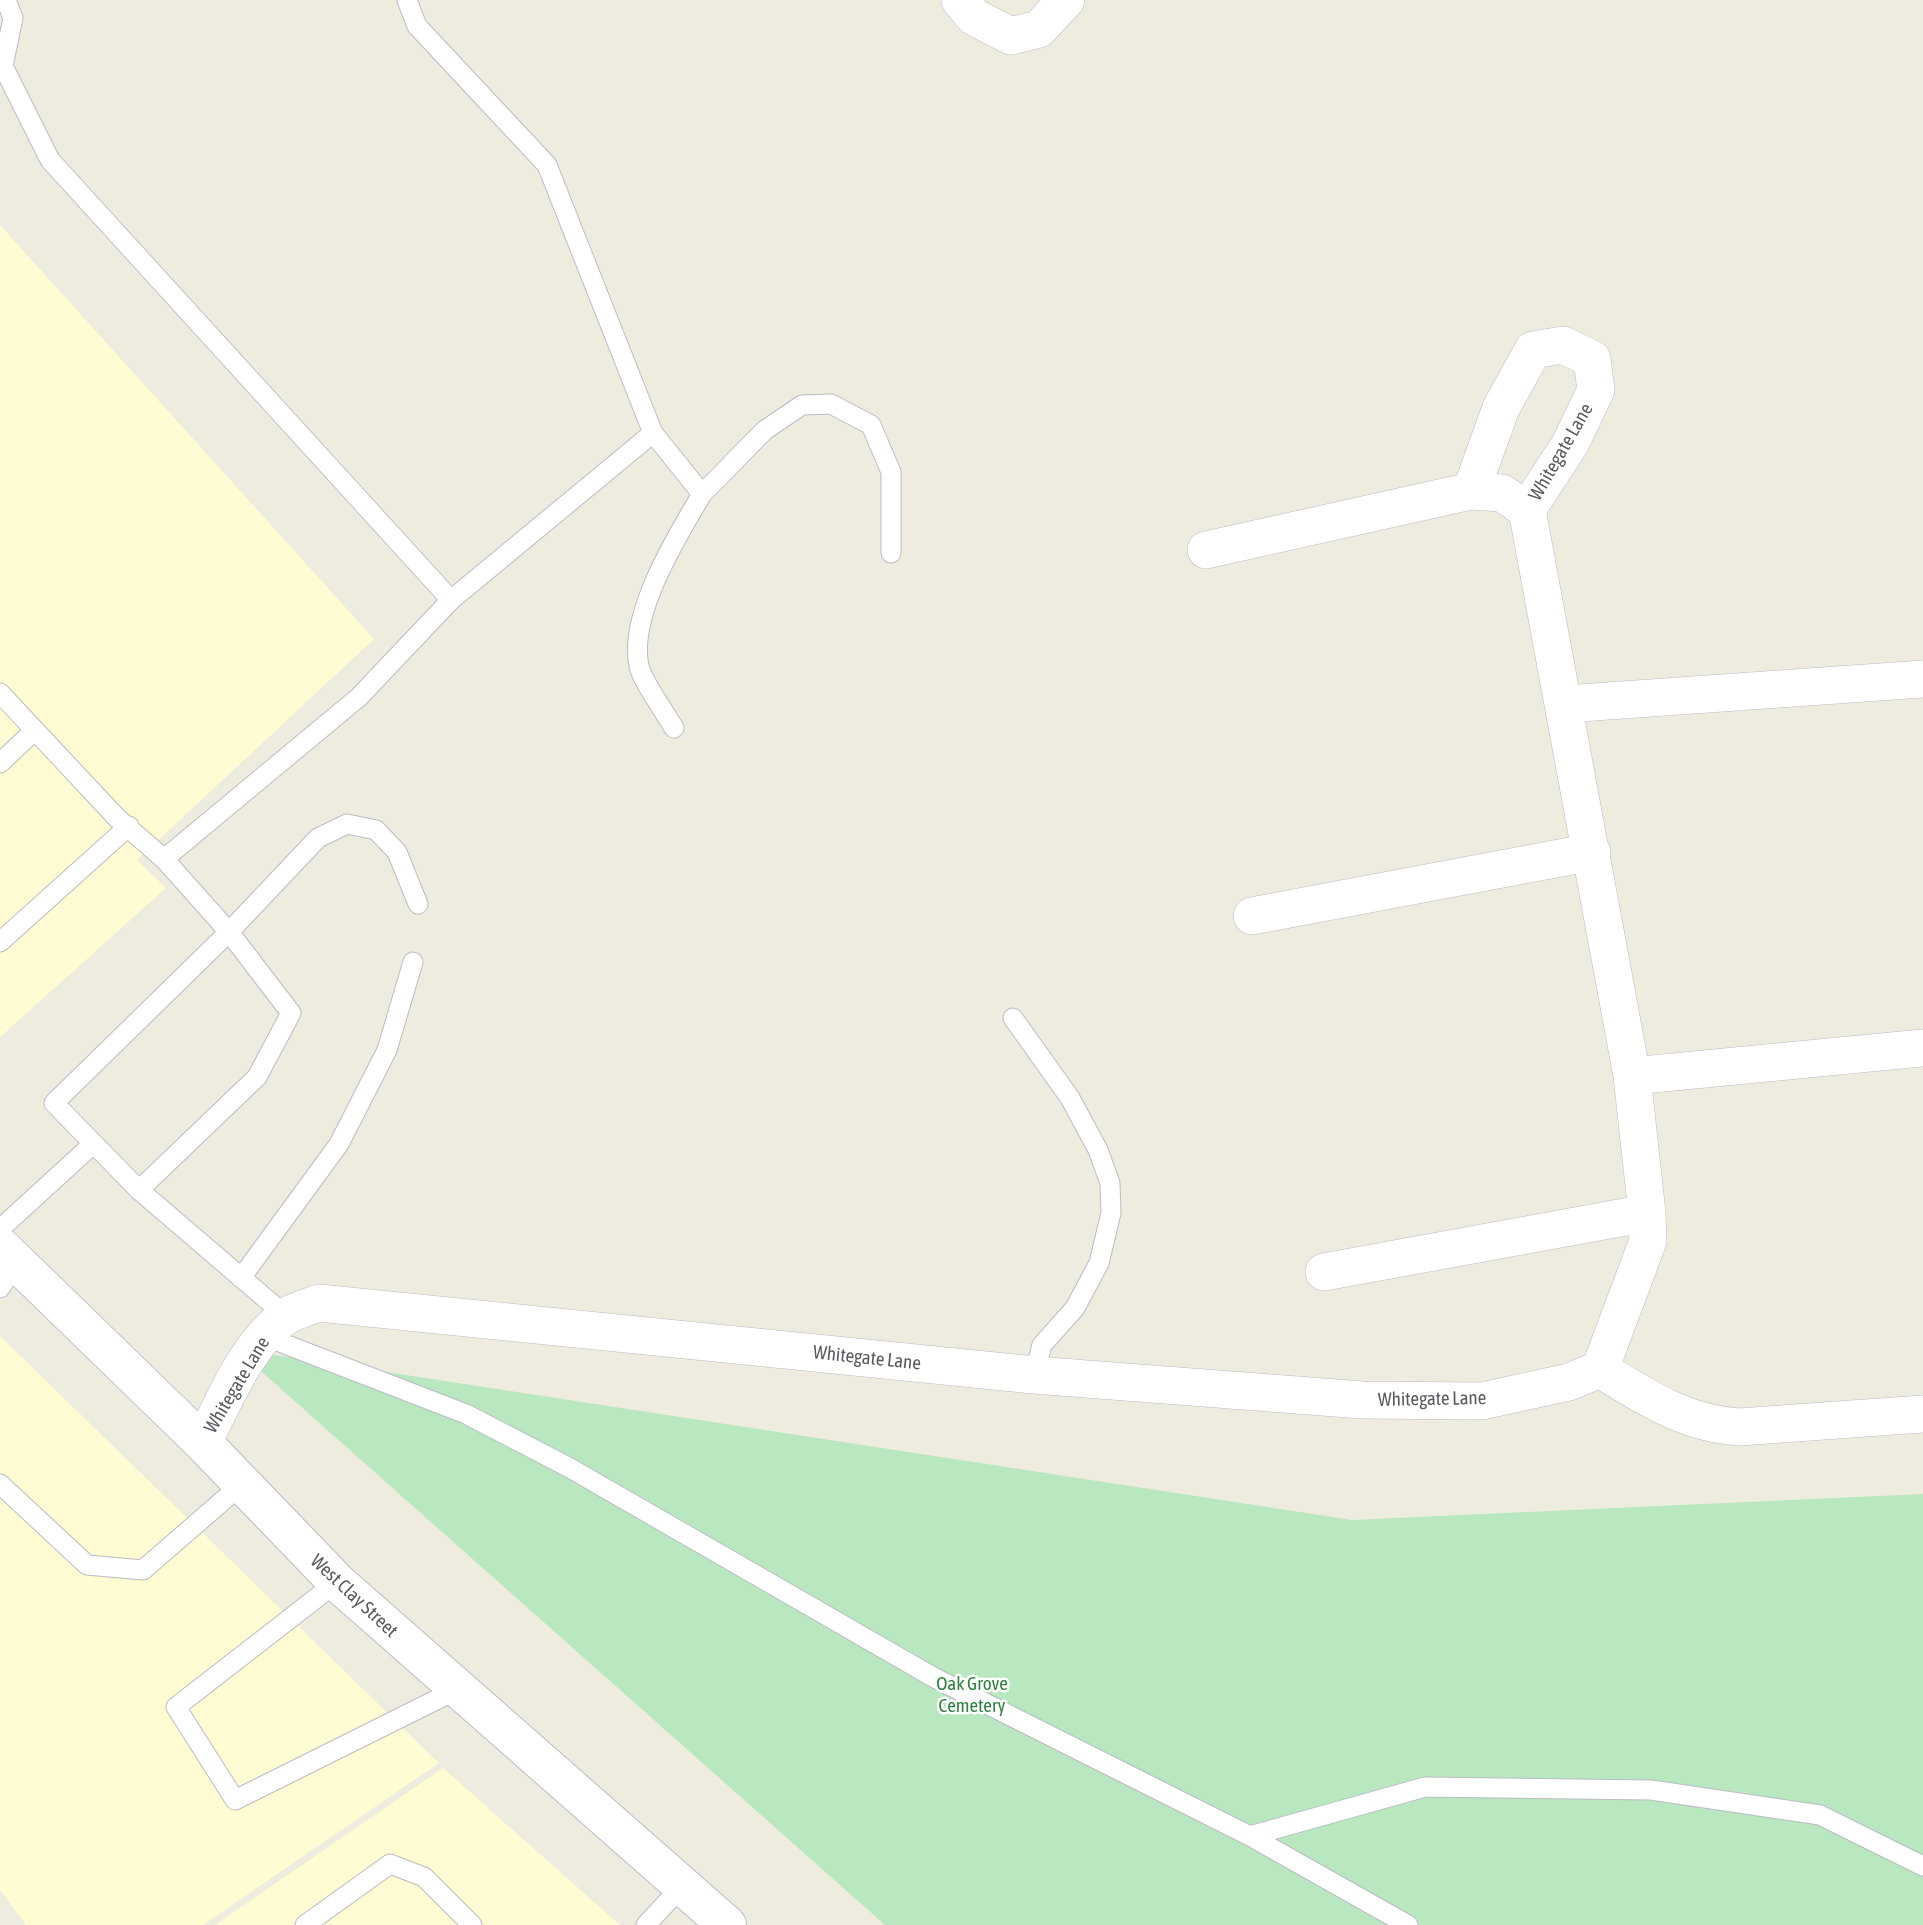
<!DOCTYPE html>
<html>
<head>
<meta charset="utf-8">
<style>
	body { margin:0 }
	canvas { display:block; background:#edecdf }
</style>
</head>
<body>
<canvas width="1923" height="1925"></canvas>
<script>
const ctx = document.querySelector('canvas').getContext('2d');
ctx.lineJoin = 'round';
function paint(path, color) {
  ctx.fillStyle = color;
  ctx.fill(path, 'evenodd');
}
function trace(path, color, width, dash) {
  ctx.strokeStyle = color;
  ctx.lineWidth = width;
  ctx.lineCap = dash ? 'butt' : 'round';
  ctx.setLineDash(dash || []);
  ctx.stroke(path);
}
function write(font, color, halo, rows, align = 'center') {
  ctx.font = font + ' "Asap Condensed",sans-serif';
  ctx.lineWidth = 5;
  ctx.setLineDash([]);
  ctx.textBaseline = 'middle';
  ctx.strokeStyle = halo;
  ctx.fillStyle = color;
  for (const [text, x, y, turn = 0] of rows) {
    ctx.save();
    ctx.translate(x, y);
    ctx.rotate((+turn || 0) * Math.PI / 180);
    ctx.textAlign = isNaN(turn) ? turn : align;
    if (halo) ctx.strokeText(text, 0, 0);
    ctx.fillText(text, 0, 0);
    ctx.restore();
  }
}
paint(new Path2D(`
	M0,225L374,639L137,860L166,888L0,1037Z
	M0,1336L439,1763L203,1925H26L0,1890Z
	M443,1768L620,1925H215Z`), '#fffbd2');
paint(new Path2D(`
	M236,1349L1352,1520L1923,1494V1925H885Z`), '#b9e7bf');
const lane = new Path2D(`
	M3,66L13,18L6,0
	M0,68L3,66L50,160L451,600L653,433L547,165L417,26L407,0
	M653,433L702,494L765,430L802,405L831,404L871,425L891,472V553
	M0,693L117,818L164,859
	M674,728C665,712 643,683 639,666C628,615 677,536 702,494
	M0,763L35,730
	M418,904L397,852L376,830L347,824L318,838L229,932L54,1103L139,1190L257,1077L291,1013L229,932L164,859L359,697L451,600
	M0,942L129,826
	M1013,1018L1070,1098L1098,1150L1110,1183L1111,1213L1099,1263L1075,1308L1042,1345L1034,1375
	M139,1190L286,1316
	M0,1229L93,1144
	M241,1278L339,1144L387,1050L413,962
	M0,1288L18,1261
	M264,1336L466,1414L570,1468L933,1677L1250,1836L1408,1925
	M0,1484L87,1565L143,1570L242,1484
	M337,1582L176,1707L235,1800L456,1690
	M1250,1836L1425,1787L1651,1790L1820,1815L1923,1866
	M305,1925L390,1864L424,1877L472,1925
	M646,1925L683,1885`);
const street = new Path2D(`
	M960,0L974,17L1011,36L1039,29L1066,0
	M1206,550L1471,491L1502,493L1527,510
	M1565,704L1923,679
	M1252,916L1592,852
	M1632,1076L1923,1048
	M1324,1272L1647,1213
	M1600,1369C1645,1397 1686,1424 1739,1427L1923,1414
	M203,1443C224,1401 245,1348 283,1318C293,1311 308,1307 319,1303L1034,1375L1362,1400L1482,1401L1569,1382L1600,1369L1648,1241L1647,1213L1632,1076L1527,510L1570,444L1596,390L1592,359L1563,345L1533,350L1501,408L1471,491`);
const secondary = new Path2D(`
	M0,1246L203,1443L337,1582L727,1925`);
trace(lane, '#babcc2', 21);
trace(street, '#babcc2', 38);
trace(secondary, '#babdc5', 40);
trace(lane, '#fff', 19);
trace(street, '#fff', 37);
trace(secondary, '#fff', 38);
write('19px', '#585b62', '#fff', [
	["Whitegate Lane",1561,452,-60],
	["Whitegate Lane",867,1358,6],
	["Whitegate Lane",237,1385,-59],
	["Whitegate Lane",1432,1399,-1],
	["West Clay Street",354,1596,43]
]);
write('19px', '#2e843e', '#fff', [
	["Oak Grove",972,1684],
	["Cemetery",972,1706]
]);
</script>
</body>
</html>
